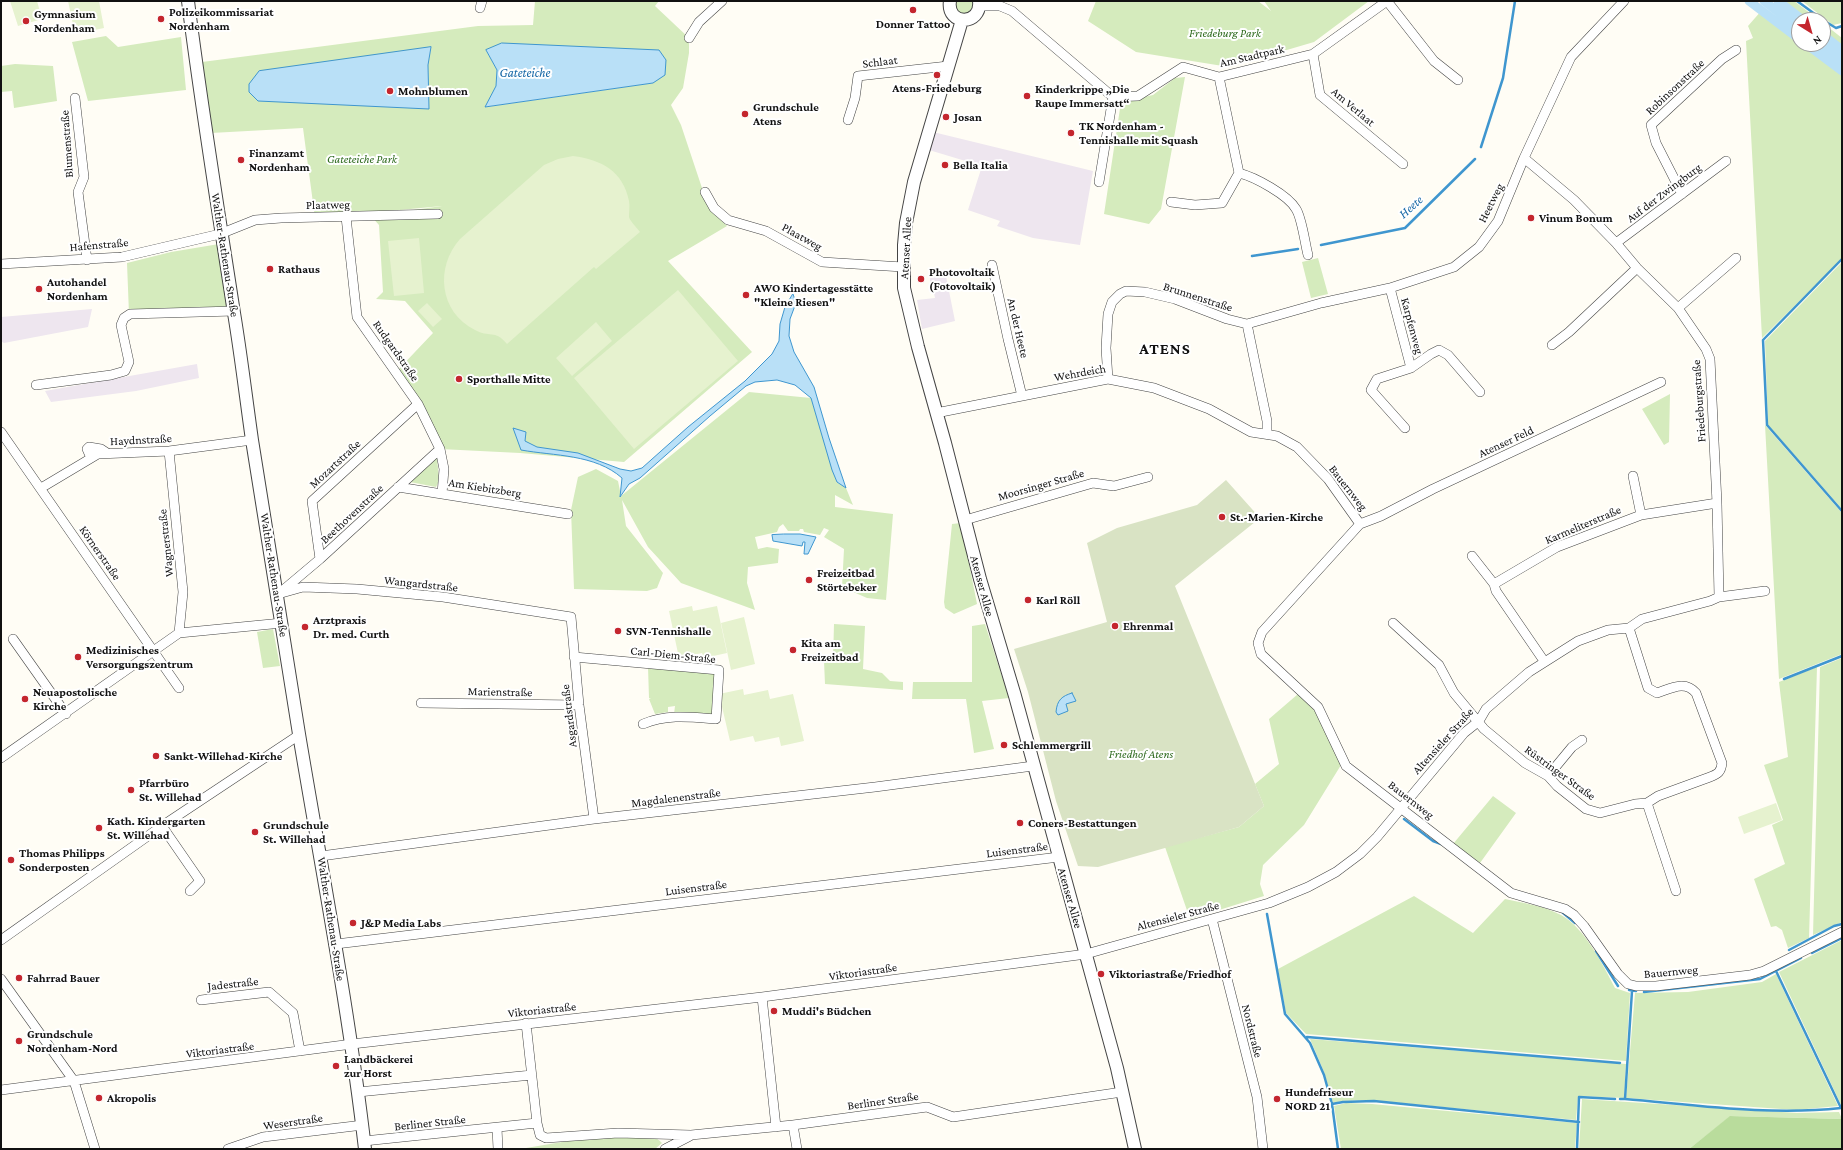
<!DOCTYPE html>
<html>
<head>
<meta charset="utf-8">
<style>
	body { margin:0 }
	#map { position:relative; width:1843px; height:1150px; overflow:hidden; background:#fffdf5; font-family:"Crimson Pro",serif }
	canvas { display:block }
	.frame { position:absolute; inset:0; border:2px solid #111; pointer-events:none }
	.north { position:absolute; left:1791px; top:12px; width:40px; height:40px; box-sizing:border-box; background:#fff; border:1px solid #a0a0a0; border-radius:50%; rotate:143deg; font-size:11px; font-weight:700; line-height:16px; text-align:center; color:#111 }
	.north::after { content:''; display:block; margin:auto; width:14px; height:18px; background:#c4262e; clip-path:polygon(50% 0,100% 100%,50% 72%,0 100%) }
</style>
</head>
<body>
<div id="map">
<canvas width="1843" height="1150"></canvas>
<div class="frame"></div>
<div class="north">N</div>
</div>
<script>
const ctx = document.querySelector('canvas').getContext('2d');
ctx.lineJoin = 'round';
function paint(path, color) {
  ctx.fillStyle = color;
  ctx.fill(path, 'evenodd');
}
function trace(path, color, width, dash) {
  ctx.strokeStyle = color;
  ctx.lineWidth = width;
  ctx.lineCap = dash ? 'butt' : 'round';
  ctx.setLineDash(dash || []);
  ctx.stroke(path);
}
function write(font, color, halo, rows, align = 'center') {
  ctx.font = font + ' "Crimson Pro",serif';
  ctx.lineWidth = 4;
  ctx.setLineDash([]);
  ctx.textBaseline = 'middle';
  ctx.strokeStyle = halo;
  ctx.fillStyle = color;
  for (const [text, x, y, turn = 0] of rows) {
    ctx.save();
    ctx.translate(x, y);
    ctx.rotate((+turn || 0) * Math.PI / 180);
    ctx.textAlign = isNaN(turn) ? turn : align;
    if (halo) ctx.strokeText(text, 0, 0);
    ctx.fillText(text, 0, 0);
    ctx.restore();
  }
}
paint(new Path2D(`
	M933,132L1093,171L1080,245L1033,238L997,226L1000,221L968,210L982,166L929,150Z
	M945,271L955,321L922,329L917,300L935,298L933,288H930V272Z
	M92,309L88,327L4,343L1,341V317Z
	M197,364L199,378L136,391L51,402L45,391Z`), '#eee6ef');
paint(new Path2D(`
	M535,1H659L655,6L689,38V53L683,88L671,105L681,125L708,206L727,226L668,261L752,352L624,462L520,453L440,449L396,372L433,333L405,301L376,299L383,292L379,225L371,216L442,206L315,218L303,128L211,133L202,62L478,26L533,25ZM431,47L428,65L429,108L249,92ZM486,50L653,83L486,107L496,86L497,70Z
	M956,1H973L974,6L970,13L961,14L955,9Z
	M1096,1H1258L1271,11L1264,1H1369L1314,42L1229,67L1136,52L1088,21Z
	M1778,1H1794L1819,20H1803Z
	M1802,1H1842V23L1833,25Z
	M1762,10L1799,39V44H1806L1842,71V259L1762,338L1746,41L1753,38L1748,26Z
	M1823,23L1842,38V50L1823,35Z
	M106,36L118,47L181,37L186,90L88,101L72,42Z
	M15,64L53,66L57,101L14,108L12,91L1,92V66Z
	M1185,77L1161,209L1149,224L1104,214L1121,102L1153,95L1175,78Z
	M219,244L231,310L129,314L127,263L171,252Z
	M1318,258L1328,294L1311,298L1302,262Z
	M1842,262V509L1768,425L1765,341Z
	M749,392L811,398L837,482L846,488L853,505L835,495V507L893,514L886,600L867,598L842,587L844,549L824,537L829,530L824,528L820,535L804,532L803,529H800L799,531H788L783,524L779,527L777,532L755,537L758,549L767,547L779,549L778,563L748,567L747,583L755,610L681,583L648,547L622,500L626,526L663,573L657,588L647,591L574,589L571,510L578,477L596,469L618,481L621,496Z
	M1670,394L1669,442L1664,445L1642,409Z
	M1765,425L1842,513V654L1779,679Z
	M437,456L439,481L436,487L410,482V479Z
	M961,523L977,604L954,614L945,608L944,602L952,524Z
	M834,624L865,626L863,669L882,673L890,681L903,682V690L825,684L824,661H833Z
	M985,624L1009,698L982,701L994,749L974,753L966,699H912L913,682H972V626Z
	M273,629L280,666L263,668L257,632Z
	M1842,658V922L1813,935L1820,667Z
	M648,667L718,672L715,717L674,714L675,706L668,707V712L655,714L649,699L651,698H649Z
	M1817,667L1809,938L1788,948L1782,930L1776,926L1771,927L1754,879L1785,864L1772,825L1783,820L1764,765L1788,757L1779,682Z
	M1298,694L1315,711L1341,765L1304,825L1263,865L1260,884L1264,896L1190,919L1165,847L1239,827L1264,806L1255,784L1279,764L1269,719Z
	M1493,796L1516,813L1480,863L1453,844Z
	M1414,896L1473,933L1505,899C1524,903 1544,906 1561,915C1585,928 1603,965 1615,988L1630,993L1626,1061L1306,1034L1286,1013L1278,969Z
	M1842,940V1107L1779,972Z
	M1776,974L1838,1106L1796,1110L1626,1098L1635,993L1688,992L1762,982Z
	M1310,1039L1626,1064L1624,1098L1578,1096L1576,1120L1371,1100L1342,1101L1333,1103L1324,1072Z
	M1582,1099L1797,1113L1839,1112L1842,1119L1731,1116L1689,1149H1579Z
	M1346,1103L1372,1104L1577,1123L1575,1149H1341L1334,1106Z
	M624,1136C635,1137 654,1133 662,1143L655,1149H520L586,1138Z`), '#d5ebbd');
paint(new Path2D(`
	M1730,1116L1842,1119V1149H1689Z`), '#b9dc9c');
paint(new Path2D(`
	M1226,480L1260,518L1175,586L1264,806L1239,827L1098,867L1078,866L1056,801L1028,692L1014,649L1107,622L1087,543L1117,528L1197,505Z`), '#d9e3c4');
paint(new Path2D(`
	M10,1H37L42,19L18,26Z
	M68,1H99L104,28L75,34Z
	M573,156C602,160 623,171 629,201C630,206 629,211 629,217C630,221 637,228 640,232L596,269L594,267L507,344C495,329 489,338 475,330C439,312 435,267 460,239L544,165L558,159Z
	M419,238L424,293L394,296L388,241Z
	M678,290L738,361L634,449L574,378Z
	M427,303L442,319L433,327L418,311Z
	M596,322L612,341L572,376L556,358Z
	M692,606L693,611L717,606L727,653L704,658L702,653L679,658L669,611Z
	M744,617L755,664L731,670L721,623Z
	M743,689L744,695L768,690L770,699L793,694L804,741L781,746L779,737L755,742L753,736L730,741L719,694Z
	M1776,803L1782,820L1744,834L1738,817Z`), '#e6f2cf');
const water = new Path2D(`
	M502,43L659,50L666,60L665,75L653,83L485,107L496,86L497,70L486,50Z
	M431,47L428,65L429,109L258,101L249,92V84L259,71Z
	M793,294L796,303L790,319L789,336L794,352L814,387L829,438L846,488L837,482L832,470L811,398L795,385L777,380L755,382L746,386L710,416L640,478L629,484L620,497L622,478C595,454 554,456 521,450L513,428L526,432L525,441L537,447L578,453L620,469L631,471L642,468L688,427L745,381L772,354L779,341L780,324L785,307Z
	M784,534H800L816,537L808,554H804L805,542H803L802,546L773,541L772,535Z
	M1072,693L1076,701L1066,704L1068,711L1058,715L1056,712C1057,700 1062,696 1072,693Z`);
paint(water, '#b9e0f7');
trace(water, '#3f96cf', 1);
trace(new Path2D(`
	M1797,1L1823,20
	M1823,20L1836,28L1842,26
	M1481,147L1503,78L1515,1
	M1321,245L1405,228L1475,159
	M1252,256L1298,249
	M1842,259L1763,340L1767,425L1842,511
	M1784,679L1842,656
	M1404,819L1433,841L1441,844
	M1562,912L1575,923
	M1267,914L1285,1014L1310,1043L1324,1075L1332,1104L1338,1149
	M1789,950L1834,926L1842,924
	M1596,951L1618,986
	M1812,953L1842,938
	M1629,990L1636,991
	M1632,991L1625,1099C1696,1105 1770,1116 1841,1108L1776,971
	M1644,992L1760,979L1801,958
	M1307,1037L1620,1063
	M1620,1099H1625
	M1332,1104L1343,1102L1374,1101L1579,1122
	M1577,1149L1579,1097L1615,1099`), '#3f96cf', 2.5);
trace(new Path2D(`
	M1749,1L1799,39
	M1764,1L1799,28
	M1778,1L1803,20
	M1823,35L1842,50
	M1806,44L1842,71
	M1820,44L1842,61`), '#b9e0f7', 9);
const minor = new Path2D(`
	M1387,1L1434,61L1458,80
	M979,6H1000L1012,11L1113,97L1138,96L1183,67L1219,77L1313,54L1387,1
	M480,8L482,1
	M689,38L699,22L722,1
	M1313,54L1320,95L1403,164
	M75,98L84,177L78,192L87,260
	M848,120L855,98L858,76L948,66
	M1524,158L1574,200L1616,243L1637,268L1678,308L1706,349L1710,359L1717,503L1719,597
	M1239,173C1255,177 1288,195 1296,209C1302,218 1305,244 1308,255
	M1099,182L1113,97
	M705,192L714,208L728,220L766,231L822,262L903,267
	M1682,194L1656,143L1651,125L1722,59L1736,50
	M1171,202L1195,205L1222,203L1239,173L1219,77
	M346,217L357,317L418,404L440,449L444,469L442,494
	M1616,243L1726,161
	M1,264L122,257L220,234L255,220L281,218L438,214
	M992,265L1008,339L1022,396
	M1390,288L1411,368
	M1678,308L1736,258
	M1247,324L1267,421V434
	M1552,345L1569,332L1637,268
	M1108,379L1106,348L1108,314L1112,302L1120,294L1126,291L1145,292L1175,299L1227,319L1247,324L1321,303L1390,288L1454,267L1479,247L1498,221L1524,158L1571,57L1624,1
	M1661,382L1433,489L1381,516L1360,524L1262,632L1258,643L1261,654L1318,707L1346,766L1511,893L1565,909L1574,915L1584,926L1618,974L1628,984L1636,986H1656L1750,975L1764,971L1842,932
	M36,385L111,375L125,371L129,362L121,325L124,318L130,314L234,311
	M936,413L1108,379L1154,388L1209,409L1251,432L1277,436L1297,447L1328,479L1360,524
	M1405,428L1371,390L1377,379L1411,368L1431,354L1439,350L1448,355L1480,392
	M1,432L179,688
	M169,451L183,592L179,633
	M91,458L87,449L89,447L101,449L107,453
	M1633,476L1641,515
	M398,487L568,514
	M41,488L98,454L169,451L252,440
	M965,520L1093,483L1114,486L1148,477
	M1472,556L1494,584
	M320,559L312,501L418,404
	M282,591L320,559L440,449
	M278,594L303,587L357,589L443,597L571,617L579,705L594,819
	M1393,623L1439,665L1454,693L1484,729L1525,763L1548,776L1557,786L1586,809L1600,813L1635,804L1647,803L1658,796L1710,777C1718,774 1721,772 1722,763L1696,693C1685,680 1672,688 1657,693L1648,688L1629,628
	M13,639L66,714
	M574,657L719,670L716,719C690,717 667,714 643,724
	M1544,661L1496,591L1494,584L1557,547L1641,515L1717,503
	M421,703L579,705
	M1,758L179,633L282,623
	M1548,776L1572,747L1582,740
	M1647,803L1676,891
	M162,826L200,881L190,891
	M321,856L594,819L875,787L1033,766
	M1212,919L1257,1097L1263,1149
	M1,940L162,826L299,735
	M336,944L1059,857
	M1,979L74,1081L95,1149
	M762,997L776,1127
	M201,1000L269,992L293,1013L300,1051
	M526,1023L537,1123
	M1,1090L352,1044L762,997L1086,954L1269,903L1308,887L1336,872L1360,854L1377,837L1464,733L1479,721L1486,709L1529,672L1578,641L1608,630L1629,628L1642,619L1710,601L1719,597L1765,591
	M358,1092L532,1075
	M793,1125L797,1149
	M497,1128L498,1149
	M364,1141L537,1123L540,1135L546,1138L618,1133L691,1135L793,1125L927,1107L953,1117L1122,1092
	M228,1149L263,1137L363,1125
	M665,1149L690,1136`);
const tertiary = new Path2D(`
	M188,1C201,105 218,209 234,313C241,355 246,398 252,440C267,538 283,636 299,734C322,872 349,1010 365,1149
	M950,1C946,26 982,26 979,1
	M962,20L914,182L906,223L904,245V288L918,347L945,443L980,579L1015,696L1092,977L1117,1068L1135,1149`);
trace(minor, '#444', 10);
trace(tertiary, '#444', 14);
trace(minor, '#fff', 9);
trace(tertiary, '#fff', 12);
for (const [x, y, r, color] of [
	[913,10,4,"#c4262e"],
	[161,19,4,"#c4262e"],
	[26,21,4,"#c4262e"],
	[937,75,4,"#c4262e"],
	[390,91,4,"#c4262e"],
	[1027,96,4,"#c4262e"],
	[745,114,4,"#c4262e"],
	[946,117,4,"#c4262e"],
	[1071,133,4,"#c4262e"],
	[241,160,4,"#c4262e"],
	[945,165,4,"#c4262e"],
	[1531,218,4,"#c4262e"],
	[270,269,4,"#c4262e"],
	[921,279,4,"#c4262e"],
	[39,289,4,"#c4262e"],
	[746,295,4,"#c4262e"],
	[459,379,4,"#c4262e"],
	[1222,517,4,"#c4262e"],
	[809,580,4,"#c4262e"],
	[1028,600,4,"#c4262e"],
	[1115,626,4,"#c4262e"],
	[305,627,4,"#c4262e"],
	[618,631,4,"#c4262e"],
	[793,650,4,"#c4262e"],
	[78,657,4,"#c4262e"],
	[25,699,4,"#c4262e"],
	[1004,745,4,"#c4262e"],
	[156,756,4,"#c4262e"],
	[131,790,4,"#c4262e"],
	[1020,823,4,"#c4262e"],
	[99,828,4,"#c4262e"],
	[255,832,4,"#c4262e"],
	[11,860,4,"#c4262e"],
	[353,923,4,"#c4262e"],
	[1101,974,4,"#c4262e"],
	[19,978,4,"#c4262e"],
	[774,1011,4,"#c4262e"],
	[19,1041,4,"#c4262e"],
	[336,1066,4,"#c4262e"],
	[99,1098,4,"#c4262e"],
	[1277,1099,4,"#c4262e"]
]) {
  const dot = new Path2D();
  dot.arc(x, y, r, 0, 2 * Math.PI);
  ctx.fillStyle = color;
  ctx.fill(dot);
  trace(dot, '#fff', 1.5);
}
write('bold 12px', '#111', '#fff', [
	["Polizeikommissariat",169,12],
	["Nordenham",169,26],
	["Gymnasium",34,14],
	["Nordenham",34,28],
	["Donner Tattoo",913,24,"center"],
	["Atens-Friedeburg",937,88,"center"],
	["Kinderkrippe „Die",1035,89],
	["Raupe Immersatt“",1035,103],
	["Mohnblumen",398,91],
	["Grundschule",753,107],
	["Atens",753,121],
	["Josan",954,117],
	["TK Nordenham -",1079,126],
	["Tennishalle mit Squash",1079,140],
	["Finanzamt",249,153],
	["Nordenham",249,167],
	["Bella Italia",953,165],
	["Vinum Bonum",1539,218],
	["Rathaus",278,269],
	["Photovoltaik",929,272],
	["(Fotovoltaik)",929,286],
	["Autohandel",47,282],
	["Nordenham",47,296],
	["AWO Kindertagesstätte",754,288],
	["\"Kleine Riesen\"",754,302],
	["Sporthalle Mitte",467,379],
	["St.-Marien-Kirche",1230,517],
	["Freizeitbad",817,573],
	["Störtebeker",817,587],
	["Karl Röll",1036,600],
	["Arztpraxis",313,620],
	["Dr. med. Curth",313,634],
	["Ehrenmal",1123,626],
	["SVN-Tennishalle",626,631],
	["Kita am",801,643],
	["Freizeitbad",801,657],
	["Medizinisches",86,650],
	["Versorgungszentrum",86,664],
	["Neuapostolische",33,692],
	["Kirche",33,706],
	["Schlemmergrill",1012,745],
	["Sankt-Willehad-Kirche",164,756],
	["Pfarrbüro",139,783],
	["St. Willehad",139,797],
	["Kath. Kindergarten",107,821],
	["St. Willehad",107,835],
	["Coners-Bestattungen",1028,823],
	["Grundschule",263,825],
	["St. Willehad",263,839],
	["Thomas Philipps",19,853],
	["Sonderposten",19,867],
	["J&P Media Labs",361,923],
	["Viktoriastraße/Friedhof",1109,974],
	["Fahrrad Bauer",27,978],
	["Muddi's Büdchen",782,1011],
	["Grundschule",27,1034],
	["Nordenham-Nord",27,1048],
	["Landbäckerei",344,1059],
	["zur Horst",344,1073],
	["Hundefriseur",1285,1092],
	["NORD 21",1285,1106],
	["Akropolis",107,1098]
], 'left');
write('italic 12px', '#2f6b1f', '#fff', [
	["Friedeburg Park",1225,33],
	["Gateteiche Park",362,159],
	["Friedhof Atens",1141,754]
]);
write('12px', '#111', '#fff', [
	["Am Stadtpark",1252,56,-13],
	["Schlaat",880,62,-7],
	["Robinsonstraße",1675,87,-43],
	["Am Verlaat",1353,107,40],
	["Blumenstraße",67,144,-94],
	["Auf der Zwingburg",1664,193,-37],
	["Heetweg",1491,203,-63],
	["Plaatweg",328,205,-1],
	["Plaatweg",802,237,29],
	["Hafenstraße",99,245,-5],
	["Atenser Allee",906,248,-87],
	["Walther-Rathenau-Straße",225,255,81],
	["Brunnenstraße",1198,297,18],
	["Karpfenweg",1412,326,75],
	["An der Heete",1018,328,77],
	["Rudgardstraße",396,351,55],
	["Wehrdeich",1080,373,-10],
	["Friedeburgstraße",1699,401,-94],
	["Haydnstraße",141,440,-3],
	["Atenser Feld",1506,442,-25],
	["Mozartstraße",335,464,-43],
	["Moorsinger Straße",1041,485,-16],
	["Am Kiebitzberg",485,488,9],
	["Bauernweg",1348,488,52],
	["Beethovenstraße",352,514,-43],
	["Karmeliterstraße",1583,525,-23],
	["Wagnerstraße",166,543,-96],
	["Körnerstraße",100,553,55],
	["Walther-Rathenau-Straße",274,575,81],
	["Wangardstraße",421,584,6],
	["Atenser Allee",982,586,75],
	["Carl-Diem-Straße",673,655,6],
	["Marienstraße",500,692,1],
	["Asgardstraße",569,716,-97],
	["Altensieler Straße",1443,741,-48],
	["Rüstringer Straße",1560,773,36],
	["Magdalenenstraße",676,798,-7],
	["Bauernweg",1411,800,38],
	["Luisenstraße",1017,850,-7],
	["Luisenstraße",696,888,-7],
	["Atenser Allee",1070,898,74],
	["Altensieler Straße",1178,916,-15],
	["Walther-Rathenau-Straße",331,919,81],
	["Viktoriastraße",863,972,-8],
	["Bauernweg",1671,972,-5],
	["Jadestraße",233,984,-6],
	["Viktoriastraße",542,1010,-6],
	["Nordstraße",1252,1031,76],
	["Viktoriastraße",220,1050,-7],
	["Berliner Straße",883,1101,-8],
	["Weserstraße",293,1122,-8],
	["Berliner Straße",430,1123,-6]
]);
write('italic 13px', '#1768a6', '#fff', [
	["Gateteiche",525,73],
	["Heete",1411,207,-42]
]);
ctx.letterSpacing = '1px';
write('bold 16px', '#111', '#fff', [
	["ATENS",1165,349]
]);
ctx.letterSpacing = '0px';
</script>
</body>
</html>
